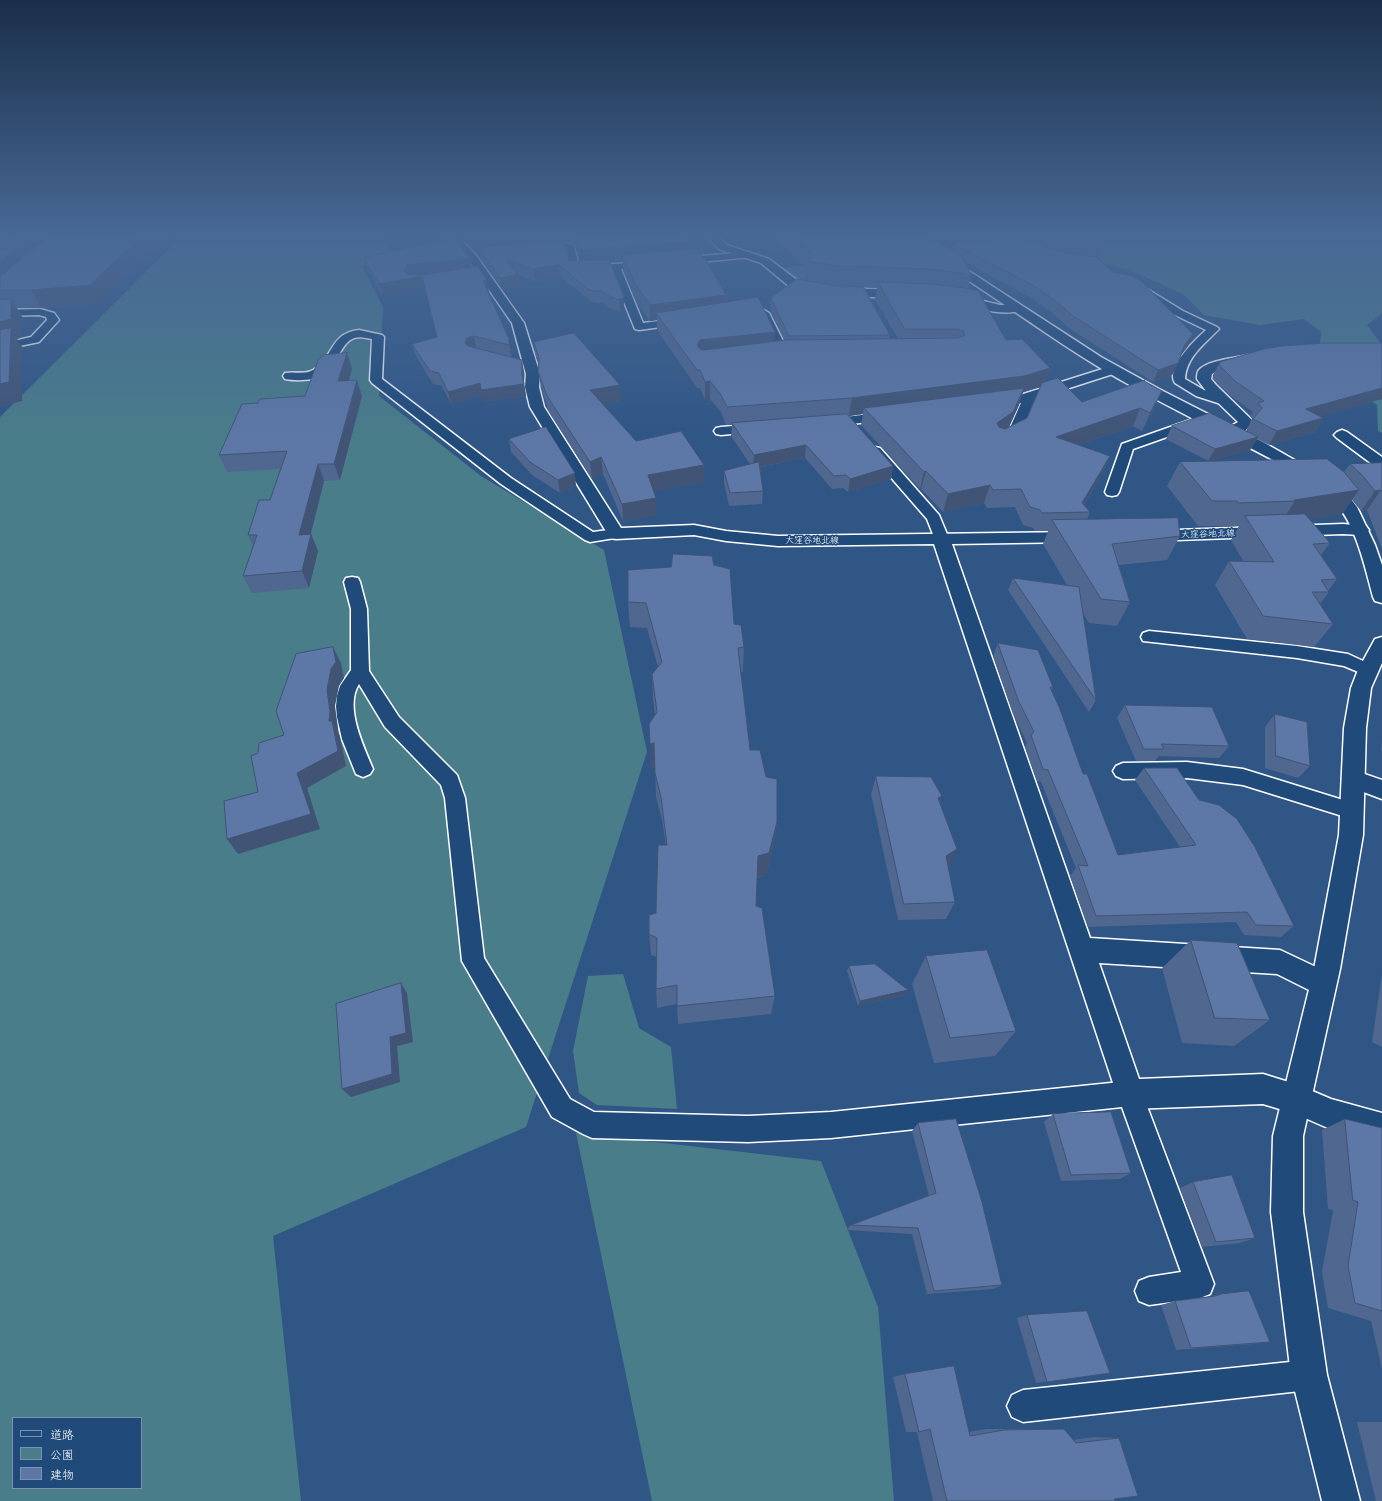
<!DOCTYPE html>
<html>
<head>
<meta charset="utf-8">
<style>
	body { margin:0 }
	#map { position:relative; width:1382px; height:1501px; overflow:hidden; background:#305686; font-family:Delius,"Klee One",sans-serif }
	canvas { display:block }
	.legend { position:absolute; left:12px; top:1417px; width:130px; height:72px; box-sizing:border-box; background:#1f4a7a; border:1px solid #7992af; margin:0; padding:5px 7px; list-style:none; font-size:12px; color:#fff }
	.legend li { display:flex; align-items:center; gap:8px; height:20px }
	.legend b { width:20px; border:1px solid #7992af }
</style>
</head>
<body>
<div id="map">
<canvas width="1382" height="1501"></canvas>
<ul class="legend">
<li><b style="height:5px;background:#1f4a7a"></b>道路</li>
<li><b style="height:11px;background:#497d8a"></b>公園</li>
<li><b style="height:11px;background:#5d78a7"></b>建物</li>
</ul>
</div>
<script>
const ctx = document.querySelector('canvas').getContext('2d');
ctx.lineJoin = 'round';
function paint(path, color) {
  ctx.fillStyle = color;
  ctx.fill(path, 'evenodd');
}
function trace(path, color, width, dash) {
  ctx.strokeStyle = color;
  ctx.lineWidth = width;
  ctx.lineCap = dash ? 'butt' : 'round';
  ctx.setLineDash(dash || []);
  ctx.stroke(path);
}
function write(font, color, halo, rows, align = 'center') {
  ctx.font = font + ' Delius,"Klee One",sans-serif';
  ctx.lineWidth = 3;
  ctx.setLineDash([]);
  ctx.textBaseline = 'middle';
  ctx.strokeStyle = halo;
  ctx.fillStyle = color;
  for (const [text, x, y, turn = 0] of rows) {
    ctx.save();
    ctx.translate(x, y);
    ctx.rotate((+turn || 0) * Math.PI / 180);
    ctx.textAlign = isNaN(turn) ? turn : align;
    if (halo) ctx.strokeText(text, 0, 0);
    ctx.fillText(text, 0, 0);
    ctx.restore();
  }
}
paint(new Path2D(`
	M185,233H379L395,256L362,266L383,307L379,396L481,476L604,550L647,752L526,1127L273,1236L301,1501H0V417ZM13,1418H141V1488H13Z
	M1067,233H1382V313L1367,325L1382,345L1320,344L1321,332L1304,319L1260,325L1204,315L1183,294L1127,269L1105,264L1078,237Z
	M815,264L820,287L797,280L782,268Z
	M1339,380L1382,384V433L1378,431L1377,405Z
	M623,974L639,1028L671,1047L677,1109L597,1105L579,1093L573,1051L588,976Z
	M576,1133L821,1161L878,1307L894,1501H652Z`), '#497d8a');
const lane = new Path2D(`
	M569,243L574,246L579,266L652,262L653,264L648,267L621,269L643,323L683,318L689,321L683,324L639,330L635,329L611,270L571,271L565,249L540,251L535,248L540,245Z
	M749,252L754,255L752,257L678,264L673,261L678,258Z
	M1139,284L1183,311L1217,327L1219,329L1217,331C1203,345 1186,358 1185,379L1204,390L1228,398L1230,401L1228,404L1224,405L1196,396L1175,383C1165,368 1196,339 1206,330L1175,315L1135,289L1134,287L1135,285Z
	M40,309L54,313L59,320L39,342L0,350V344L31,337L47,320L46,317L39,315L0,316V310Z
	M764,310L769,313L789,353L787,355H779L777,353L759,313Z
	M359,330L382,335L384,337L382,379L511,478L593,532L616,529L621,531L623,534L621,537L590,542L585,540L501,484L372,383L370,380L372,339C367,338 359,336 354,338C348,340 344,346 341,351C336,358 331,368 324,374C315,381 296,381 285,379L283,376L285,373C294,371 305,375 313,370C333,360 329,333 359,330Z
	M1112,366L1116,367L1118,370L1116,373L1035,399L1020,435L1002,444L997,443L995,440L1009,430L1021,403L994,406L990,405L988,402L990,399L1020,395Z
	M887,412L892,413L893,416L892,419L828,427L823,426L822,423L823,420L828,419Z
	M1193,419L1198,420L1199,423L1198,426L1133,449L1119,492L1117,495L1112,496L1107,495L1105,492L1122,444Z
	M757,424L762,425L764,428L762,431L721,435L716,434L714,431L716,428L721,427Z
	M875,447L880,448L939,515L949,539L946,542L941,544L936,542L927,519L868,451L870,448Z
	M352,577L358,578L360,582L367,609L369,671L399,717L457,775L465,798L484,958L570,1099L594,1112L748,1116L831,1112L1130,1081L1139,1085L1214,1284L1210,1294L1200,1298L1149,1305L1139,1301L1135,1291L1139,1281L1149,1277L1181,1272L1122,1107L831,1138L748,1142L592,1138L583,1134L552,1117L462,961L445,798L441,785L385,727L359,684C344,707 364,747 373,769L370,774L363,777L356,774L342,739L337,717L336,706L337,696L340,686L351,670V609L344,582L346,578Z
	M1149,631L1297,646L1348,654L1374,666L1377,670L1374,674L1368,676L1344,666L1297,658L1143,641L1141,637L1143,633Z
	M1187,762L1243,769L1359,805L1362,811L1359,817L1352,819L1243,785L1187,778L1123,779L1116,776L1113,771L1116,766L1123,763Z
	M1309,1360L1320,1364L1324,1375L1320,1386L1309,1390L1023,1422L1012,1417L1007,1406L1012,1395L1023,1390Z`);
const street = new Path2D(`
	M443,233H454L475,254L524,323L540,374L539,387L544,407L621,528L694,525L726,531L778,536L1075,532L1081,533L1084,537L1081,541L1075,542L952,544L1090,938L1280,950L1333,975L1336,984L1333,993L1323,997L1277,974L1099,963L1139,1079L1263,1074L1298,1085L1331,1099L1382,1113V1143L1330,1129L1296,1114L1263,1104L1130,1109L1120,1104L934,544L778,546L726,541L694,535L616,539L610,538L530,407L525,387L526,374L512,323L467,258Z
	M710,233H720L721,239L727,245L769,259L798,281L837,288L905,290L909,291L911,294L909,297L905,298L837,296L790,287L761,263L719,249L710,240Z
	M958,295L1000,305H1020L1022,308L1020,311C998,316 975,307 954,302L952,299L954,296Z
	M1248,355L1253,356L1255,359L1253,362L1220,369L1212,374L1211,379L1216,385L1253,421C1248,431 1237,438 1226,435L1223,432L1226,429L1238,422L1206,391L1197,379C1197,376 1197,372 1199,370C1208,360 1236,358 1248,355Z
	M1342,430L1347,432L1382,457V469L1376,467L1337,438L1334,435L1337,432Z
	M1343,524L1366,526L1369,530L1366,534L1360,535L1343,534L1149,541L1143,540L1140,536L1143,532L1149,531Z
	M1353,770L1382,780V799L1345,785L1342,779L1345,773Z`);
const secondary = new Path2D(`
	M889,233H901L942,255L975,275L1101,357L1159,389L1263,442L1333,482L1347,494L1357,507L1375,545L1382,565V603L1375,601L1373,597C1365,567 1356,525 1335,502C1319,483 1294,472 1273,460C1224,434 1174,410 1126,383C1070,352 1020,314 966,279C941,264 915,250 890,235Z
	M1382,637V663L1371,688L1366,728L1363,835L1340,969L1303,1136V1212L1327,1375L1360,1501H1322L1291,1375L1271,1212L1273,1136L1314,969L1339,835L1344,728L1351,688L1358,670L1375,639Z`);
trace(lane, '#fff', 3);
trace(street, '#fff', 3);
trace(secondary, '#fff', 3);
paint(lane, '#1f4a7a');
paint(street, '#1f4a7a');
paint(secondary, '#1f4a7a');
paint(new Path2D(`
	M0,233H170L99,303L41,308H17L22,317V337L17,339L22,347V401L0,406Z
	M455,233H680L687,250L726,295V302L775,332L774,341L784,340L770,309L771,298L805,280L806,269L772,233H1090L1104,241L1098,259L1188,346L1181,355L1172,375L1153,382L1069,328L1049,310L1031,298L964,261L971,275L968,289L1006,340L1050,368L1045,382L1082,402L1144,381L1154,408L1142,431L1133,426L1078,445L1110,456L1102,473L1084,505L1090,512L1087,520L1180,536L1167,560L1119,565L1130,602L1117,626L1089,623L1083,613L1096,700L1089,712L1008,590L1013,578L1067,585L1043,544L1048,531H1035L1033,528L1023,525L1015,507L987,508L984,503L943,512L921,489H920L861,425L863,414L849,416L893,466L891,479L848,492L843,488L832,489L805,458L760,467L763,491L762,504L729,506L724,483V471L750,464L731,436L732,425H726L721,412L710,399L705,400L700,388H697L657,330V320L650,321L636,301L623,270V261L610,262L624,309L620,312L608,307L603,303H596L589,300L560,276L535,281L518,275L520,285L502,289L481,259L479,251H474L469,246L468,238L460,237ZM563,242H569L575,246L579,261H569ZM953,245L952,250L944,246ZM864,287L877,288L875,299L898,339H889L890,335ZM1040,387L1027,418L1009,427L1019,405L1023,392Z
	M364,258H470L472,267L489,292H488L512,351L511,357L524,372V383L526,396L483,402L482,395L451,404L442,386L433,384L416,356L412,344L437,337L425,287L382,295L367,269Z
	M534,342L621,401L603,404L636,441L704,465V482L653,491L656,515L623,521L603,474L592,479L549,412L541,387L538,371L539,365L536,358Z
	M1382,343V399L1319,416L1323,418L1315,432L1269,445L1257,439L1250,450L1208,461L1166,439L1172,426L1246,431L1252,419L1250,416L1253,412L1228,394L1213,379V375L1220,362Z
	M347,353L352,369L349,380L362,396L340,480L324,481L311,534L318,551L309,588L252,593L243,576L253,546L248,535L270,500L280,469L227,472L219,455L258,403L305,396Z
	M509,439L576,486L560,493L532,475L511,452Z
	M1180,462L1344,472L1350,464L1382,463V549L1367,510L1361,511L1352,500L1342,514L1309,519L1330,543L1321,555L1337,579L1328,591L1329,592L1320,604L1333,624L1314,647L1247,639L1215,585L1229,561L1244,562L1231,540L1239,526L1223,527L1222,526H1198L1167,486Z
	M628,570L734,624L744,647L743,672H741L750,750L777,822L774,844L766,875L757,878L756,906L775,996L771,1014L678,1024L677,1004L657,1008L656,989L657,957L651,955L649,934L656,913L666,845L662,820L656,797L655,767L651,768L655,715L653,699L652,674L658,667L647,628L630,627L628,602Z
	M998,643L1053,687L1051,691L1083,774L1118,855L1180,847L1135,780L1144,768L1199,800L1294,926L1281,937L1244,935L1236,922L1088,927L1070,876L1076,868L1041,782L1037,781L1025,747L1027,743L1013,714L993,656Z
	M1125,705L1229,746L1219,758L1159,756L1155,761H1136L1117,718Z
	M1275,714L1310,766L1298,778L1265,768V727Z
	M1382,742V751H1381Z
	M876,776L940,802L949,866L948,867L955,902L946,919L898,920L871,794Z
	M1191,940L1270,1020L1234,1046L1182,1043L1162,968Z
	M926,956L1016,1031L995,1056L934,1063L912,984Z
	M849,966L905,995L858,1006L847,971Z
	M1382,974V1047L1372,1042Z
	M1053,1114L1131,1173L1120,1179L1061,1181L1044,1122Z
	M1345,1119L1382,1128V1369L1371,1321L1328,1308L1322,1272L1333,1210L1328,1209L1322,1130Z
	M918,1123L1002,1285L993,1289L927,1294L912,1234L846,1230L851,1225L929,1196L912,1131Z
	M1193,1182L1255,1238L1240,1243L1202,1247L1180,1188Z
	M1221,1294L1270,1342L1253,1344L1176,1350L1161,1305L1175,1301L1207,1297Z
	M1027,1315L1110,1373L1036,1383L1017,1318Z
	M905,1374L969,1432L986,1429H1064L1073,1440L1094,1437L1119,1438L1114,1499L1115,1501H933L917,1432H906L893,1377Z
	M1357,1422H1382V1501H1376Z`), '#506790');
paint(new Path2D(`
	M36,233H66L36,258L27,240Z
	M145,233H170L99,303L41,308L31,290Z
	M518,233H568L569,242L480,251L479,248V251H474L472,237Z
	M934,233H1019L1017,240L953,243V245L931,247Z
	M687,242L688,256L622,255L623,261L580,264L579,250Z
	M16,249L26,266L0,288V262Z
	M470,258L472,269L422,276L425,287L382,295L379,284L404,270L407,265Z
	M559,265L560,276L535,281L533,269Z
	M518,274L520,285L502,289L500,278Z
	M487,280L489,292L485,293L483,281Z
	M726,295L725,310L656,313L657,320L650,321V305Z
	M624,297V309L620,312L619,300Z
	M11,299L22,317V337L17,339L22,347V401L0,406V322Z
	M775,332L774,349L700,358L697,345L700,340Z
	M1193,334L1188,346L1179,358L1184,346Z
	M474,336L476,349L470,350L465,343L467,338Z
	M509,339L512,351L511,357L509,345Z
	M347,353L352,369L344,397L338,381Z
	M522,360L524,372V384L526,396L483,402L482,395L451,404L448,392L480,383L522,375Z
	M1178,363L1172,375L1153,382L1158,370Z
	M1050,368L1044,386L1023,392L1019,405L1008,429L992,441L997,423L864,408L863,414L849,416L852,398Z
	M357,380L362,396L340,480L334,464Z
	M710,381V399L705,400V382Z
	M620,385L621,401L592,406L590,390Z
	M1382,388V399L1298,422L1306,409Z
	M1162,391L1154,408L1142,431L1150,413Z
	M1140,408L1133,426L1049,455L1056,437Z
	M1323,418L1315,432L1269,445L1277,431Z
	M1258,437L1250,450L1208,461L1215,449Z
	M806,445L805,458L753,468L754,455Z
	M1110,456L1102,473L1079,513L1082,503Z
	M601,457L603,474L592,479L590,462Z
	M318,464L324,481L306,552L299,535Z
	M704,465V482L648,492V475Z
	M893,466L891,479L848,492L850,479Z
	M926,471L921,489H920L924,472Z
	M575,473L576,486L560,493L558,480Z
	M990,485L984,503L943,512L948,494Z
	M1359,490L1342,514L1280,524L1295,501L1294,500Z
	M1381,490L1367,510L1361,511L1375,491Z
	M656,498V515L623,521L622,504Z
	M311,534L318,551L309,588L302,571Z
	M333,647L341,663L344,678L339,686L335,706L338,728V732L340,737L346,766L307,788L320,829L238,854L227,839L297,773L329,721L327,690Z
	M654,743L655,767L651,768L650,744Z
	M942,796L935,814L938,798Z
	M777,822L774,844L766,875L755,878L758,856Z
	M957,849L949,866L938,873L946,856Z
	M401,983L407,993L413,1042L397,1046L400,1082L351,1097L342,1089L390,1037Z
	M908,990L905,995L858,1006L860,1001Z`), '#415475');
const building = new Path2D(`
	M0,233H36L27,240L0,241Z
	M53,233H145L90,285L31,290H0V277Z
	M467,233H518L472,237Z
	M574,233H680L687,242L579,250Z
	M792,233H920L960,254L971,275L931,269L840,266L807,261L814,256Z
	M1061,233H1090L1104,241L1075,237Z
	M454,238L470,258L407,265L404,270L407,274L423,275L477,266L487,280L483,281L509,339V345L474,336L467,338L465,343L468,346L522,360V375L524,384L481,390L480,383L448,392L439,373L430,371L412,344L437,337L422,276L379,284L364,258Z
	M1019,238L1066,253L1096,257L1113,272L1133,276L1141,281L1193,334L1184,346L1178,363L1158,370L1073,316L1052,298L1034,286L953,243Z
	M563,240L569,261L609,260L624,297L619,300L607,295L602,291H595L588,289L559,265L533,269L505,259L518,274L500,278L479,248Z
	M16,249L0,262V250Z
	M695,249L706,260L726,295L650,305L636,285L622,255Z
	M797,279L838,286L863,287L890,335L789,336L771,298Z
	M878,282L930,284L965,288L978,291L1006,340L1022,339L1050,368L1024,376L852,398L727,407L721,395L710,381L705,382L700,370H697L656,313L758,297L775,332L700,340L697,345L700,349L704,350L785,340L958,338L965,335L963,331L958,329H905Z
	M0,299H11V319L0,322Z
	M11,328L9,382L0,384V330Z
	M574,333L620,385L590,390L636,441L681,431L704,465L648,475L656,498L622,504L601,457L590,462L547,396L538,371L539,358L534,342Z
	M1325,343H1382V388L1306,409L1323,418L1277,431L1253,419L1262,408L1258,403L1264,401L1235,381L1219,365L1220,362L1264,349L1282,346Z
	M347,353L338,381L357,380L334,464H318L299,535L311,534L302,571L243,576L257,535H248L259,500H270L287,451L219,455L242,404L258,403L260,399L305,396L318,360L324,355Z
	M1058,378L1082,402L1145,380L1144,381L1162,391L1150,413L1140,408L1056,437L1110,456L1082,503L1090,512L1042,513L1040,510L1030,507L1021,489L993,490L990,485L948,494L926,471L924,472L864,408L1024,388L1013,412L997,423L999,427L1005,429L1027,418L1042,383Z
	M1210,413L1258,437L1215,449L1172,426Z
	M847,414L893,466L850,479L846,475L834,476L806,445L754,455L732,423Z
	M546,427L575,473L558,480L530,462L509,439Z
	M1327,459L1344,472L1359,490L1294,500L1295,501L1238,503L1237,501H1212L1180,462Z
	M759,462L763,491L730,493L724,471Z
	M1382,463V492L1381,490L1375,491L1362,475L1350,464Z
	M1305,514L1330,543L1313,544L1337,579L1321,580L1329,592H1312L1333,624L1263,616L1229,561L1274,562L1245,516Z
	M1178,518L1180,536L1112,544L1130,602L1101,599L1052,520Z
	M673,554L712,556L714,565L730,569L734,624L741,625L744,647L738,648L750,750H760L766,777L777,779V822L769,853L758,856L756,906L762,908L775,996L677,1006V985L656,989L657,938L649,934V915L656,913L658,845H667L661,797L655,773L654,743L650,744L649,724L657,712L652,674L662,662L646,603L628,602V570L671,567Z
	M1013,578L1079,587L1096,700Z
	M998,643L1038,650L1053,687H1050L1060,709L1083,774H1087L1118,855L1196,845L1144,768H1177L1199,800L1219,805L1237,819L1255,847L1294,926L1256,925L1247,912L1096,916L1078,865L1088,866L1048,770L1043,769L1031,735L1034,732L1019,702Z
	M333,647L336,662L331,669L327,690L330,712L329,721H332L338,751L297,773L311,814L227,839L224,801L258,792L251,756L258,753L259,743L284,735L276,711L296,654Z
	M1125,705L1212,707L1229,746L1161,744L1164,749H1144Z
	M1275,714L1307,722L1310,766L1276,756Z
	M876,776L931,777L942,796L938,798L957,849L946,856L955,902L904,904Z
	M1191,940L1237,943L1270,1020L1215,1018Z
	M987,950L1016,1031L950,1038L926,956Z
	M875,964L908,990L860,1001L849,966Z
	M401,983L406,1033L390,1037L392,1074L342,1089L336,1004Z
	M1111,1112L1131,1173L1071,1175L1053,1114Z
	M956,1119L982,1202L1002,1285L934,1291L918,1228L851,1225L936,1193L918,1123Z
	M1345,1119L1382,1128V1311L1355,1303L1348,1266L1358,1202L1353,1200Z
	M1232,1175L1255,1238L1216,1242L1193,1182Z
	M1249,1291L1270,1342L1191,1348L1175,1301L1215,1296L1221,1294Z
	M1087,1311L1110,1373L1047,1382L1027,1315Z
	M954,1366L970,1436L1004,1430L1064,1429L1076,1443L1119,1438L1138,1496L1114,1499L1115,1501H947L930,1429L919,1432L905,1374Z`);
paint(building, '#5d78a7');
trace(building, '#415475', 1);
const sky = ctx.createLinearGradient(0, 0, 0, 443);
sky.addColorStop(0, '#1a2f4a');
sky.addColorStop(0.53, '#486895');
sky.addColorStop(1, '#48689500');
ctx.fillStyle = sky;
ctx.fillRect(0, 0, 1382, 443);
write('9px', '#fff', '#1f4a7a', [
	["大窪谷地北線",1208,534,-2],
	["大窪谷地北線",812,540]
]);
</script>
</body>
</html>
